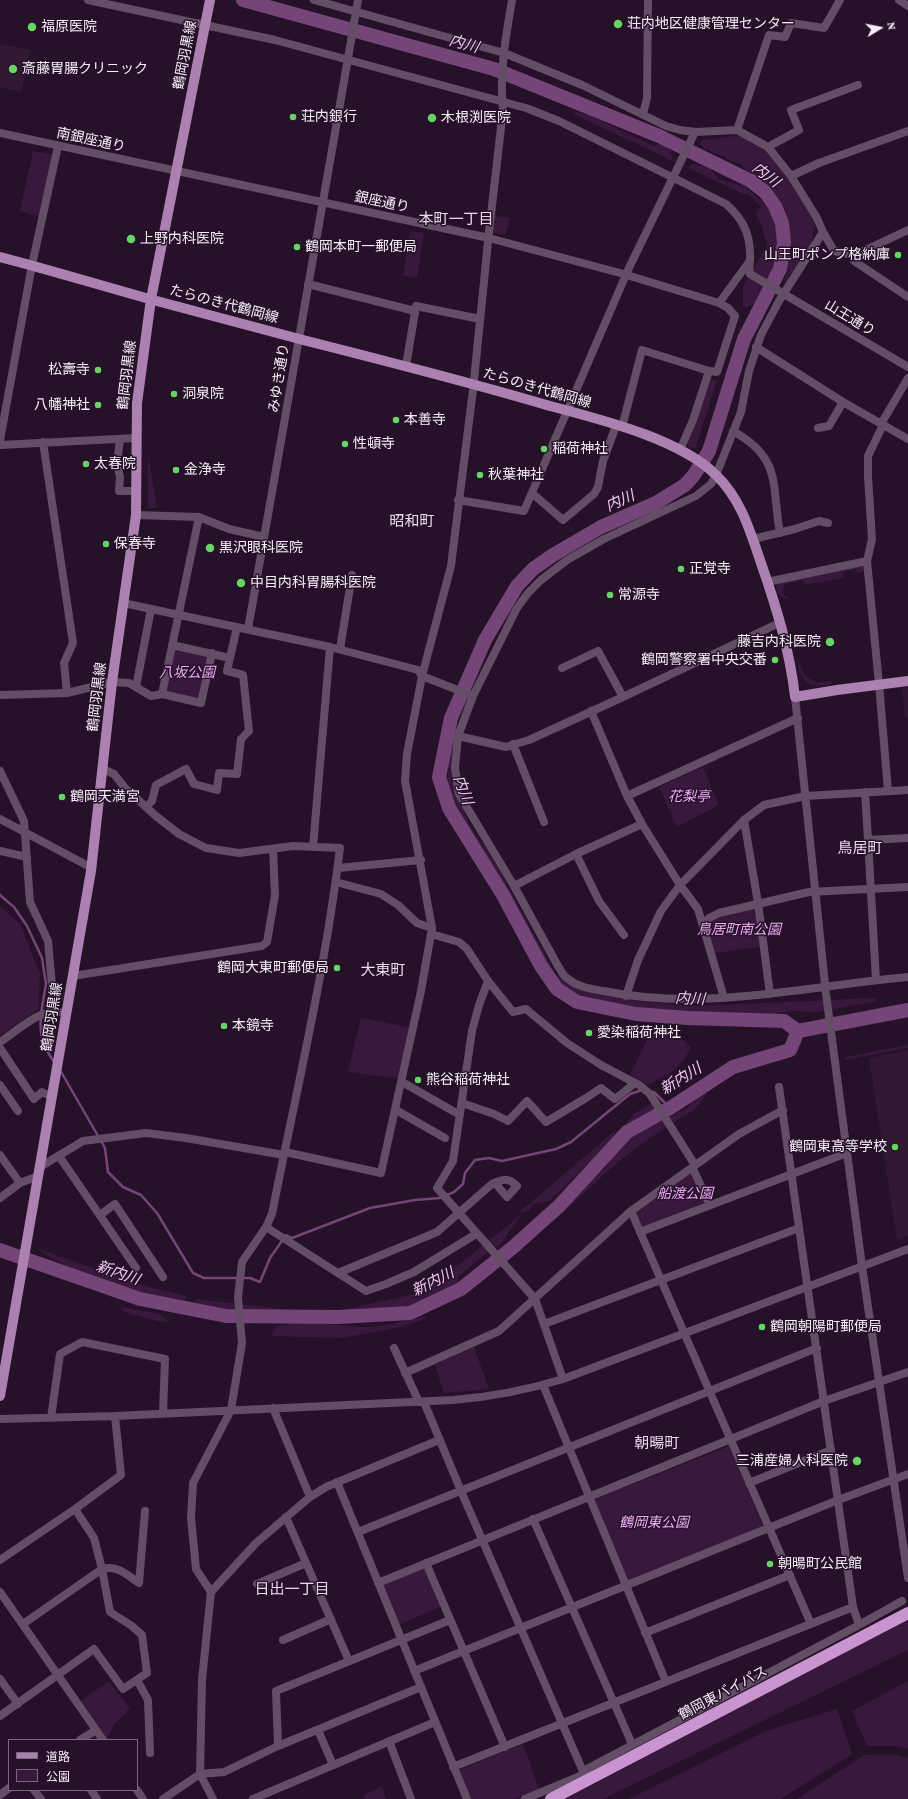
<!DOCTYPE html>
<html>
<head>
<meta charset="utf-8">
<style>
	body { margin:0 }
	#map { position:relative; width:908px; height:1799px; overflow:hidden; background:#251228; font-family:"Crimson Pro","Noto Sans JP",serif }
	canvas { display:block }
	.legend { position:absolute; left:8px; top:1739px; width:130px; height:52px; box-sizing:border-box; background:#251228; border:1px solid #7a697c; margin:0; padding:5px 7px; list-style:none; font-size:12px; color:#faecfb }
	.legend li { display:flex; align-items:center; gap:8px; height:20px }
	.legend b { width:20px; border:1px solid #7a697c }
	.north { position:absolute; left:860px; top:8px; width:40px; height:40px; -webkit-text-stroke:3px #251228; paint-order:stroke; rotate:80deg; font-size:11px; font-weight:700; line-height:16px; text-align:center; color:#faecfb }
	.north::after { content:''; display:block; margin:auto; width:14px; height:18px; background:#faecfb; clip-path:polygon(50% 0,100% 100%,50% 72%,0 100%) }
</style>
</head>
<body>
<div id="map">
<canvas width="908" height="1799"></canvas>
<ul class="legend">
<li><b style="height:5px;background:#ac80b1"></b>道路</li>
<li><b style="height:11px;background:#39183d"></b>公園</li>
</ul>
<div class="north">N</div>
</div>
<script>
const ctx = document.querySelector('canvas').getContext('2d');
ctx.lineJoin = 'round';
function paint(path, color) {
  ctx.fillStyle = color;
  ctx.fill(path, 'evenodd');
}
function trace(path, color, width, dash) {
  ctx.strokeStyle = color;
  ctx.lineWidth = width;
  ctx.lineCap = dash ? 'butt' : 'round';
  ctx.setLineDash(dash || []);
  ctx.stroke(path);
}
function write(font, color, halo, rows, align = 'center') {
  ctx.font = font + ' "Crimson Pro","Noto Sans JP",serif';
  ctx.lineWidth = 3;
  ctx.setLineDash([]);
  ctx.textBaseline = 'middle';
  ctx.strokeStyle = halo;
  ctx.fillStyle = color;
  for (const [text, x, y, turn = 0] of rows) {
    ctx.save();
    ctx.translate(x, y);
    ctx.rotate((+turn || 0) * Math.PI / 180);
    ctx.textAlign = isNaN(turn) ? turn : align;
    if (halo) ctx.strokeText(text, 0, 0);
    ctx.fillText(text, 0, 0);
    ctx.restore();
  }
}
paint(new Path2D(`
	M0,44L31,50L21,92L0,87Z
	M902,688H908V717L906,718L905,715Z
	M908,1050V1236L897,1240L869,1058Z`), '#311934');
paint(new Path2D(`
	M576,112L589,115L654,146L656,144L665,146L671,151L672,159L689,167L694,163L711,169L719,179L746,187L770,210L774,217L778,237V248L771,274L756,303L747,307H743V287L767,245L761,224L756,215L761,206L748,194H743L573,114Z
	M735,136C739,137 743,137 747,138C777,147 800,197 815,222C814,229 814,237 811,244C804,258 792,268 786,283L784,282L788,268H786C795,220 787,195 745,169L744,166L703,148L700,144L702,140Z
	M33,151L55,155L42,218L20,211Z
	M495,216L510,218L505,236L493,232Z
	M410,231L424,233L417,278L403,276Z
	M710,379L717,381L695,449L687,446Z
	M148,455L157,508H148Z
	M864,565L866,571L857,573L856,569L843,572L844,578L804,585L803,580L785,584L782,592L785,596L790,599L783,598L777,593L776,585L778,581Z
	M174,647L209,655L199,701L165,692Z
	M798,665H801L804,675L816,683L831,681V684C811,687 804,687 798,665Z
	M467,699L470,700L454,745L457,795L472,829L495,862L556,975L574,987L639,1001L697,1006L875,998V1002L816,1012L795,1011L776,1013L774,1016L764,1017L754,1013L740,1015L677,1012L616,1005L582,998L570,991L557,980L545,967L510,897L460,819L448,795V765L451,743Z
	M703,767L719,805L677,827L659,787Z
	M0,906L21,925L40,974L38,1009L0,1036Z
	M756,906L761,947L715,953L705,924L712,919Z
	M361,1018L409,1027L400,1079L348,1072Z
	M650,1034L681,1038L691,1047C681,1069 667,1075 646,1086L630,1075Z
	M908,1045V1048L845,1060V1057Z
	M706,1093C700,1111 682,1116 668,1126C647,1140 627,1154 608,1171C589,1188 572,1207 550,1220L563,1208L574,1193L605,1168L619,1146L634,1131L685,1110L700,1094Z
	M653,1102L656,1109L632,1126L622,1128L634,1114Z
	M616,1130L611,1142L549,1201L532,1204L530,1210L517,1214Z
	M692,1171L706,1202L644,1228L640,1226L636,1216L637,1209Z
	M521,1215L500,1245L494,1247L458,1277L457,1286L411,1310L370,1313L337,1311L424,1292Z
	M36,1248L141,1285L186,1296L184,1304C169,1301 154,1299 139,1295C103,1286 67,1268 36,1248Z
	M196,1299L281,1309L283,1314L219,1313L193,1307Z
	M121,1307L159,1314L169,1322L157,1321L124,1312Z
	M423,1317L422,1320L397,1328L342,1338L271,1336L277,1326C308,1319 334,1326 365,1327C384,1327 404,1321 423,1317Z
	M474,1347L489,1389L444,1393L435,1365Z
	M729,1446L763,1526L628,1582L595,1499Z
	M425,1568L442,1606L399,1625L382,1585Z
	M908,1618V1650L603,1799H561L589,1787Z
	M109,1681L130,1709L114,1724L107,1739L80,1701Z
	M908,1681V1749L898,1746H867L852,1711Z
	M837,1709L852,1754L781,1799H629L766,1731Z
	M523,1744L539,1789L514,1799H471L459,1770Z
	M890,1754L908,1758V1799H797L864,1755Z
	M382,1786L386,1799H365L364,1795Z`), '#39183d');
trace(new Path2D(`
	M0,895L14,907L27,926L42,958L46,984L41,1013
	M41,1018C39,1037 44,1048 55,1063
	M60,1070L105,1148L108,1172L123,1187L141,1195L157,1213L193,1273L204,1278H250L260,1282L270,1258L286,1235L292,1238L370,1208L415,1200L440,1198L454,1192L463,1184L465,1173L475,1160L489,1158L502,1161L556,1149L571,1142L630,1094L642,1090
	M651,1092H654L670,1108`), '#75457a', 2.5);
trace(new Path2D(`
	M243,0L494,69L659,136L751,181L765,192L775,206L782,223L784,242L780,269L744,339L709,451L694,475L685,485L656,503L601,527L553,555L533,569L517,586L485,640L451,718L439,777L449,808L503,895L541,966L557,989L577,1002L636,1014L687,1018L784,1021L798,1031L908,1010
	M0,1250L140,1299L226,1316L339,1317L410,1313L461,1289L511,1249L559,1206L627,1132L670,1108L733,1067L790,1050L798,1031`), '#75457a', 14);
trace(new Path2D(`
	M88,0L275,40L526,108L559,121L726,204C742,218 750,233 750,254C751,261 748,267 750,274
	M314,0L504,53L582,85L666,126L680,130L695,132L737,130L768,147L791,176L817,218L823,232L834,251L848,254L859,253L908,230
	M899,0L908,6
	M643,114L647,98L648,0
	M737,130L769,35L785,37L791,23L824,28L840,0
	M0,133L489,238L620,273L719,303L728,308L735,316L717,372L709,371L693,420L680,450
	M768,147L799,130L791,110L858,85
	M791,176L819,163L908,131
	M823,232L779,301L761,335L749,371L741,412L716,475L711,484L696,496L604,539L567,560L541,580L528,593L517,608L473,696L458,736L455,768L459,794L514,886L558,966C561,970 563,976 567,978C577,987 591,989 604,991C705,1012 807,986 908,977
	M853,254L854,261L908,297
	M750,274L908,367
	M308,284L415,311
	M719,303L749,262
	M756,347L843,402L908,439
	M406,366L416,306L480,319
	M881,424L908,378
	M883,425L868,456V477L872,539L867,561L879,684L888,791
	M622,427L642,350L709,371
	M818,428L829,426L843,402
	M733,431C783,459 771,485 780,533
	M0,440L32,265L58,146
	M120,440L117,463L120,477L119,491H137
	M43,442L73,643L64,663L67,693
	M0,445L136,438
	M533,494L563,520L594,494L598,487L603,461L616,426
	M458,500L524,511L628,270L695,132
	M136,515L199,517L229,529L264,537
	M753,539L795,529L819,521L828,523
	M767,582L867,561
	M123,603L330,647L418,670L422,676L473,696
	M248,629C285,420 322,210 358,0
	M172,645L230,658
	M340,649L352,575
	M562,668L598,651L623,697
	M136,687L151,609
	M162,694L199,517
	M0,695L67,693L112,682L129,683L151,696L162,694L201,703L212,653
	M795,697L826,994L862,1266L908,1578
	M591,711L627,796L642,824L680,885L698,909L724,998
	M458,736L506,747L529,740L623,697L779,623
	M513,744L544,822
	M103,769L114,774L125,788L156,816L179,834L206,848L239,853L293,846L340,848C325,972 296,1092 272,1214L266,1227L242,1262L238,1297L242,1343L231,1410L193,1483L191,1518L196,1569L211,1592
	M0,771L24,821L30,902L48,941L53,997L49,1012
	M865,792L868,840L908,838
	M627,796L798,718
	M146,807L152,801L156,785L186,769L194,784L217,790L219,773L237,774L241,739L249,731L243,675L227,671L237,627
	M0,819L92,868
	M744,820L758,903L770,994
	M868,840L876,980
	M313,847L330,647
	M0,851L27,857
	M576,854L599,901L624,935
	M338,868L421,860
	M336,882L381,894L398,905L417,923L432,928
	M514,886L576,854L642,824
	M703,924L709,918L719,913L809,892L908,887
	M431,934L459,942L467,949L488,981L513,1012L526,1009L567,1043L601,1065L639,1085L650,1094L695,1165
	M73,976L262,946L267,942L275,895L273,849
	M488,981L479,1005L472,1031L453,1161L437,1188L535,1299L563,1379
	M626,996L638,960L661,911L680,885L744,820L764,805L806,796L908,790
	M0,1042C19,1030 43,1004 67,1014
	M0,1048L34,1099L42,1092L52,1097
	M402,1082L460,1115
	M0,1085L18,1111
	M462,1103L494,1114L508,1121L527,1101L546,1122L586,1098L601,1088L615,1099L635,1083
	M396,1110L445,1138
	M285,1152L381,1173L421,991L432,928L405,781L407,754L422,676L451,566L473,390L489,232L503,110C499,73 506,36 512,0
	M0,1155L20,1183
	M59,1156L136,1268
	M40,1167L83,1141L146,1133L186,1138L284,1155
	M692,1167L710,1205
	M0,1198L20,1183L38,1176
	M631,1211L811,1624
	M100,1215L115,1204L163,1277
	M266,1227L366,1291L386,1284L414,1272L476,1234
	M640,1232L847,1153
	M338,1273L437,1232L492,1184C503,1179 508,1177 517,1186L507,1197L495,1183
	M544,1324L799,1228
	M394,1348L419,1402
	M405,1373L499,1331L631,1211L739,1134L783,1110
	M543,1385L666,1682
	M424,1402L461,1491L585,1776
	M273,1408L310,1497
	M51,1418L60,1354L82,1342L165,1359L163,1413
	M0,1419L115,1416L453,1400C491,1397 527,1390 563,1379L908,1249
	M337,1482L467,1799
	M749,1483L831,1450
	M286,1517L349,1661
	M533,1519L632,1744
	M358,1532L817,1348
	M0,1560L75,1509
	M426,1563L505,1747
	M378,1583L824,1401L908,1372
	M257,1584L306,1563
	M0,1592L103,1740
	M23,1624L102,1569L94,1538L75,1509L121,1475L115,1416
	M859,1625L902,1601
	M645,1633L790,1575
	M283,1640L331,1619
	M414,1671L838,1500L908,1474
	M0,1679L18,1704
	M137,1680L148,1700L150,1753
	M0,1716L94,1649L123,1689L147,1673L142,1635L132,1626L110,1612L102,1569C117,1565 126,1574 139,1583L145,1511
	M318,1730L333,1765
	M80,1740L96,1730
	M389,1741L411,1799
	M278,1746L276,1691L450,1620
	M453,1767L853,1607
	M583,1771L859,1625L853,1607L779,1087
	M34,1790L41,1799
	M91,1790L97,1799
	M137,1790L143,1799
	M0,1795L9,1788
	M163,1799L200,1774L224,1772L278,1746L421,1687
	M213,1799L200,1774L202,1680L211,1592L256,1543L310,1497L326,1487L439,1440
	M253,1799L435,1722
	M525,1799L585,1774`), '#634e65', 8);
trace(new Path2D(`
	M0,257C51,270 102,286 153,300C204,314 256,327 307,341C386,361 465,381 543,404C594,418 678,437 716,475C741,499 750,531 761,563C776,606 790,651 795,697L837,690L908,681
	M0,1396L91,871L112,682L136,515L137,403L151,299L210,0`), '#ac80b1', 10);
trace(new Path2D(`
	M551,1799L908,1613`), '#c994cf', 12);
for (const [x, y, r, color] of [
	[618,24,5,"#68d465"],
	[32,27,5,"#68d465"],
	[13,69,5,"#68d465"],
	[293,117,4,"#68d465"],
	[432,118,5,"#68d465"],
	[131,239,5,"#68d465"],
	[297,247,4,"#68d465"],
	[898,255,4,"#68d465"],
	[98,370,4,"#68d465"],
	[174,394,4,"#68d465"],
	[98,405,4,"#68d465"],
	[396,420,4,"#68d465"],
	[345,444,4,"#68d465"],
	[544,449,4,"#68d465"],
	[86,464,4,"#68d465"],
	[176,470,4,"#68d465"],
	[480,475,4,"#68d465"],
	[106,544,4,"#68d465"],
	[210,548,5,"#68d465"],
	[681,569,4,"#68d465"],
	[241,583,5,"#68d465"],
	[610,595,4,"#68d465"],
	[830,642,5,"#68d465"],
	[775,660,4,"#68d465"],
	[62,797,4,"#68d465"],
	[337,968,4,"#68d465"],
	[224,1026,4,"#68d465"],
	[589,1033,4,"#68d465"],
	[418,1080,4,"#68d465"],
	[895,1147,4,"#68d465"],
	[762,1327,4,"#68d465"],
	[857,1461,5,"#68d465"],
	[770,1564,4,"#68d465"]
]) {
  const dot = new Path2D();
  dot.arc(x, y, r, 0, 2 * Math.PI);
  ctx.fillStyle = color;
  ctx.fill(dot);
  trace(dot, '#251228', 1.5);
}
write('14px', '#faecfb', '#251228', [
	["荘内地区健康管理センター",627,24],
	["福原医院",41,27],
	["斎藤胃腸クリニック",22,69],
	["荘内銀行",301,117],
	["木根渕医院",441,118],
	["上野内科医院",140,239],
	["鶴岡本町一郵便局",305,247],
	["山王町ポンプ格納庫",890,255,"right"],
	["松壽寺",90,370,"right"],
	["洞泉院",182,394],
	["八幡神社",90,405,"right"],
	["本善寺",404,420],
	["性頓寺",353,444],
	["稲荷神社",552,449],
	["太春院",94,464],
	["金浄寺",184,470],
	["秋葉神社",488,475],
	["保春寺",114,544],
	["黒沢眼科医院",219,548],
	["正覚寺",689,569],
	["中目内科胃腸科医院",250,583],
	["常源寺",618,595],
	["藤吉内科医院",821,642,"right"],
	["鶴岡警察署中央交番",767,660,"right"],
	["鶴岡天満宮",70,797],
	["鶴岡大東町郵便局",329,968,"right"],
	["本鏡寺",232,1026],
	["愛染稲荷神社",597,1033],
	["熊谷稲荷神社",426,1080],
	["鶴岡東高等学校",887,1147,"right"],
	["鶴岡朝陽町郵便局",770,1327],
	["三浦産婦人科医院",848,1461,"right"],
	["朝暘町公民館",778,1564]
], 'left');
write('14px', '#faecfb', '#251228', [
	["鶴岡羽黒線",185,55,-79],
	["南銀座通り",91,140,12],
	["銀座通り",382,202,12],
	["たらのき代鶴岡線",224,304,15],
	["山王通り",850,318,31],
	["鶴岡羽黒線",127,375,-83],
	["みゆき通り",279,378,-81],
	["たらのき代鶴岡線",537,388,16],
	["鶴岡羽黒線",97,697,-83],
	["鶴岡羽黒線",52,1017,-81],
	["鶴岡東バイパス",723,1693,-28]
]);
write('italic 14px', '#f1aaf9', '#251228', [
	["八坂公園",187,673],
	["花梨亭",689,797],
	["鳥居町南公園",739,930],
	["船渡公園",685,1194],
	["鶴岡東公園",654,1523]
]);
write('italic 15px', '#f3c8f8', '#251228', [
	["内川",464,44,15],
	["内川",766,175,38],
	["内川",620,501,-24],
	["内川",463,790,70],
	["内川",690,999,3],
	["新内川",681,1079,-32],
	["新内川",118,1273,19],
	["新内川",433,1282,-27]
]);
write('15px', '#f0d5f2', '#251228', [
	["本町一丁目",456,219],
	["昭和町",412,521],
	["鳥居町",860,848],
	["大東町",383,970],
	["朝暘町",657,1443],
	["日出一丁目",292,1589]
]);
</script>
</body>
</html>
